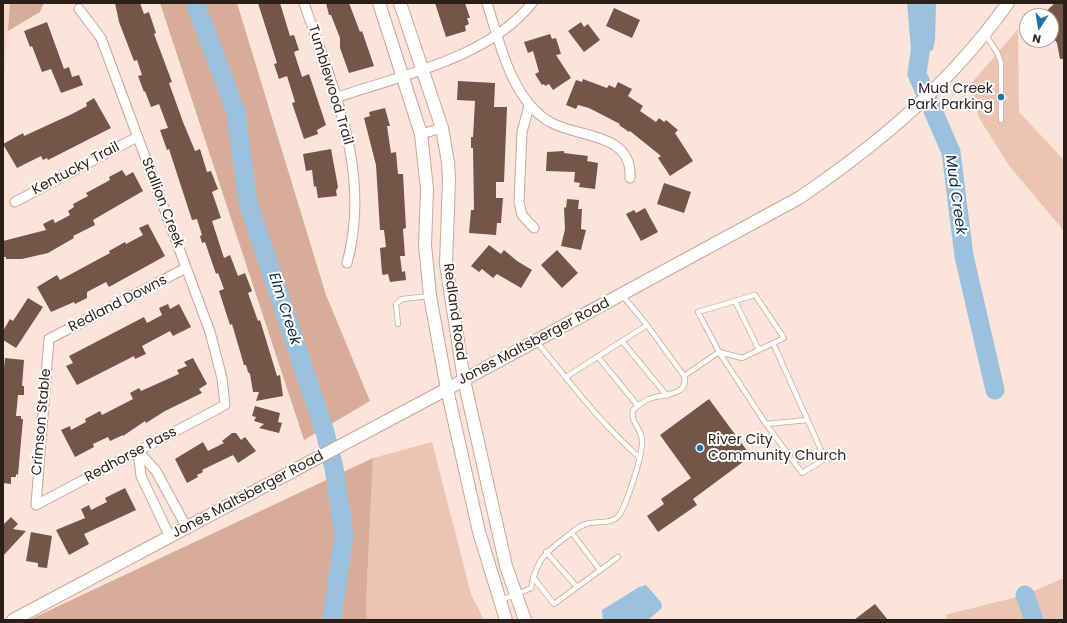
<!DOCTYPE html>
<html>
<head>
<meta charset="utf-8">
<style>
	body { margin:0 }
	#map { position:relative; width:1067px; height:623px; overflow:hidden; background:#fbe5db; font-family:Poppins,sans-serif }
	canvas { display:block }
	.frame { position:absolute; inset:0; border:4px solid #2c1f1a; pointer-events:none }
	.north { position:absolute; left:1019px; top:8px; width:40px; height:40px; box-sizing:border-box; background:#fff; border:1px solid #aba5a3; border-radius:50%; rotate:192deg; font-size:11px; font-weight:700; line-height:16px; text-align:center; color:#2c1f1a }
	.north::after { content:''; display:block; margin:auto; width:14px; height:18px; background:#1e74a4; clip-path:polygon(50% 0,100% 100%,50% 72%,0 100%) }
</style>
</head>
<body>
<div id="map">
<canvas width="1067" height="623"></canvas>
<div class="frame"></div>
<div class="north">N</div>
</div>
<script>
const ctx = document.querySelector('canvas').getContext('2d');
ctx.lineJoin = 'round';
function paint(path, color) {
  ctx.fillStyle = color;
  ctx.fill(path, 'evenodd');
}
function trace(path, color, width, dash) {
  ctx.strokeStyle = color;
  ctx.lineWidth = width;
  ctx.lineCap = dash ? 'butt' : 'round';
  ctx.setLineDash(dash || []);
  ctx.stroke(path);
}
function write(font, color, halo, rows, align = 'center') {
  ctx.font = font + ' Poppins,sans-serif';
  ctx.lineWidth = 4;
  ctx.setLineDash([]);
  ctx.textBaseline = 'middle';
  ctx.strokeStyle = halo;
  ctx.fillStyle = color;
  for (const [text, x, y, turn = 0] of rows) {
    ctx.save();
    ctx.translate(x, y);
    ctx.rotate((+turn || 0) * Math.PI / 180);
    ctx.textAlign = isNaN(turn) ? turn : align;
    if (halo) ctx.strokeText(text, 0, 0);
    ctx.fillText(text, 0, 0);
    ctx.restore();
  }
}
paint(new Path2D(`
	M3,3H10L3,87Z`), '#fad6c7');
paint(new Path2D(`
	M1018,29L1019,112L1064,160V231L1010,167L979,118L970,85Z
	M432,442L471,594L484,620H367L366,605L373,458Z
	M1064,578V620H948L945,615L1025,595Z`), '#ebc4b3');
paint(new Path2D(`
	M10,3H44L40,12L8,31Z
	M160,3H237L326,295L370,401L304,440Z
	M373,458L366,605L367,620H29Z`), '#d7ac99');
paint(new Path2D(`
	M907,3H936L935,40L933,50L914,57L911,50Z
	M646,585L661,602L662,608L648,620H603L602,610L639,587Z`), '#9ac1dd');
trace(new Path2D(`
	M195,3L236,112L248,203L325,432L334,468L344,535L332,620
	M922,3L924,24L917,74L951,152L964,256L995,390
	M1025,595L1034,620`), '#9ac1dd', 19);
paint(new Path2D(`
	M115,3H140L144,14L149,12L156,33L154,34L172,82L169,83L183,122L195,151L200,149L207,172L211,171L218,189L212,192L221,218L212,221L224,258L230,255L238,276L245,273L252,291L248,293L258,321L260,320L277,376L280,375L283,396L256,401L259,392H253L250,374L248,372L246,365H244L232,324L230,325L219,291L224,289L218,273L216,274L205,242L202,243L200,236L202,235L197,219L192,220L169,149L167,150L160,130L168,128L159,104L151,107L145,91L144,92L138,76L142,75L137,60L134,61L119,22Z
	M258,3H280L290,36L294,35L299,50L294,52L302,77L309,74L326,125L317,130L318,134L304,139L292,103L295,102L287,76L279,79L274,64L277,63Z
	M326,3H349L360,32L362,31L374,66L349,73L340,48V38L331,15H329Z
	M435,3H465L470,18H467L469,24L465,26L466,31L446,37Z
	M1055,3H1064V59H1060L1057,43L1051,34V16H1041Z
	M614,8L640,20L632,38L606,26Z
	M47,22L64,69L69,67L72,77L79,75L83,85L61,93L51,69L42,72L32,46L30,47L24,31Z
	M581,22L584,27L588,24L600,40L584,52L568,31Z
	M550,34L552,39L556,38L561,54L556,55L571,78L553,90L549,84L545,86L544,84L542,85L535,74L539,72L533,51L528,53L524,42Z
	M583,79L607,88L609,85L615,88L618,82L632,89L628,96L643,106L640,111L656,122L659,118L664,122L666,120L678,130L675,133L693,161L670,176L658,158L661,156L630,131L629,132L619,125L620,124L589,108L578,105L576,109L566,105L576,80L582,82Z
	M458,81L495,83L494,107H507L504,182H496V198H503L501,223H497L496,235L469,233L471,210H474L473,148H471V137H473L475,101L457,100Z
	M94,98L111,128L48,160L47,158L43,160L41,156L17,168L3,144L23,133L24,136L72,114L87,106L86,103Z
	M385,108L390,126H387L391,153L396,152L398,174H403L406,228L403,229L405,256H400L402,272L405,271L406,280L390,282L388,274L383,275L382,273L380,248L386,247L384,230H380L376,165L364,118L370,116L369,112Z
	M331,149L338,187L336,191L337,196L318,198L316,186L314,187L312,170L306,171L303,154Z
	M564,151V153L588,156L587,161L598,163L595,189L579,187L580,183L574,182L575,172L546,171L547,152Z
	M122,170L126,176L133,172L143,191L93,220L95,225L73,236L74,238L48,253L22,259H6V257H3V241L46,230L43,224L53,219L55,223L70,215L68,211L74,207L73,204L88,196L86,193L110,180L109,177Z
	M664,183L691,192L684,213L657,204Z
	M567,199L579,200L578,209H582L581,229L586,230L581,250L561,246L565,229L564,207L566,208Z
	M645,208L658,232L641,241L626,214L634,210L636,213Z
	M148,224L165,256L109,287L106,282L87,292V298L75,304L74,302L51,312L37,287L57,275L60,280L110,253L109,251L125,242L126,244L143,235L139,228Z
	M489,245L501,254L504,250L517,261L532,270L521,288L497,274L493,278L482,269L479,272L471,266Z
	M557,250L578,273L562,288L541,265Z
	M28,298L43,307L16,348L3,340V331L10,319L13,321Z
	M168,304L170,309L179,304L191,327L173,336L170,331L142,346L146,354L135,359L134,356L77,385L66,366L73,363L69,356L144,317L147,323L162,315L159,308Z
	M5,358L24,360L22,386H24V395H18L16,416H21V419H23L18,475L16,474V477H11V484L3,483V377Z
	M193,358L207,384L199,389L202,393L165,411L146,423L145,421L123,436V435L110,441L108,437L93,444L94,447L75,457L61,430L70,426L71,430L86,422L85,419L100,411L102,415L133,399L130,393L139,388L141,391L179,374L177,370L187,366L184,362Z
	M709,399L751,456L693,499L697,505L658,532L647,516L664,504L661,499L691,478L660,435Z
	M255,406L280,413L278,422L282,423L279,433L259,428L264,424L254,421L256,417L252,416Z
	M232,433H236L241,440L245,437L256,451L238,463L233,455L202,470L203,472L197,475L198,477L187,483L175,459L203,442L208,451L224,443L222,441Z
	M125,488L136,510L84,534L89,544L69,555L56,530L85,518L81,509L89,505L91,510L107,502L105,498Z
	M11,517L18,524L13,529L26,531L3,556V525Z
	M31,532L52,536L47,568L38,567V563L26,561Z
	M875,604L888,620H854Z`), '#745548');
const lane = new Path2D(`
	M985,34L998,54L1001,63V120
	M735,301L759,350
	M398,324L396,304L402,299L430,296
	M536,341C569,381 600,423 639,457
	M622,341L667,396
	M719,352L766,424L802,473L825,459L773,343
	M598,357L638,406
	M684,376L719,352L698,312L755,295L784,338L742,358L719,352
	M566,377L647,325
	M766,424L807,420
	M572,533L600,570
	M546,552L577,587
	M533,577L554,604L618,557
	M500,600L516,595L531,588C537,560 543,554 566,537C572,532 579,526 586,524C597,520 612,526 620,514C627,502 643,455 642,441C642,428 630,423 633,410C638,406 643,401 649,399C659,394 690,397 684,376L647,325L622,295`);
const street = new Path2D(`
	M304,3C333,89 372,172 347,263
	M487,3C499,41 512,101 550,122C577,138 633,132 630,178
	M335,98C399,76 489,58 532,3
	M529,106L522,132L519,202L522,215L534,228
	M421,134L442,128
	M15,202L137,137
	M138,451L141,476L170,537
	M138,451L156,471L187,528
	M36,505L225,405L222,378L210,332L101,38L79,9
	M36,505L49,339L186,268`);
const secondary = new Path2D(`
	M379,3L421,134L427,189L425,245L430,296L447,389L479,532L506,620
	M400,3L442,128L448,162L449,180L446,264L464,380L506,566L525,620
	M13,620L447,389L799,198C881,142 950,84 1008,3`);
trace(lane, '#c9a697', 6);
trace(street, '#c9a697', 11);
trace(secondary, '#c9a697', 14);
trace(lane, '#fff', 4.5);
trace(street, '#fff', 9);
trace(secondary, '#fff', 12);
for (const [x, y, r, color] of [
	[1001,97,4,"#1e74a4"],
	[700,448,4,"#1e74a4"]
]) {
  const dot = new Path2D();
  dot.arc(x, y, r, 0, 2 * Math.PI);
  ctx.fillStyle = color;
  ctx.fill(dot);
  trace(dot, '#fff', 1.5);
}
write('14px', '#2c1f1a', '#fff', [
	["Tumblewood Trail",330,85,73],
	["Kentucky Trail",76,169,-28],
	["Stallion Creek",162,203,69],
	["Redland Downs",118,304,-27],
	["Redland Road",454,312,82],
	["Jones Maltsberger Road",534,342,-28],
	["Crimson Stable",42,422,-85],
	["Redhorse Pass",131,455,-28],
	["Jones Maltsberger Road",248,495,-28]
]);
write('14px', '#2c1f1a', '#fff', [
	["Mud Creek",993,89],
	["Park Parking",993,105],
	["River City",708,440,"left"],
	["Community Church",708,456,"left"]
], 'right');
write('italic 15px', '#0d2e42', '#fff', [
	["Mud Creek",955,195,82],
	["Elm Creek",284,309,72]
]);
</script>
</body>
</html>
